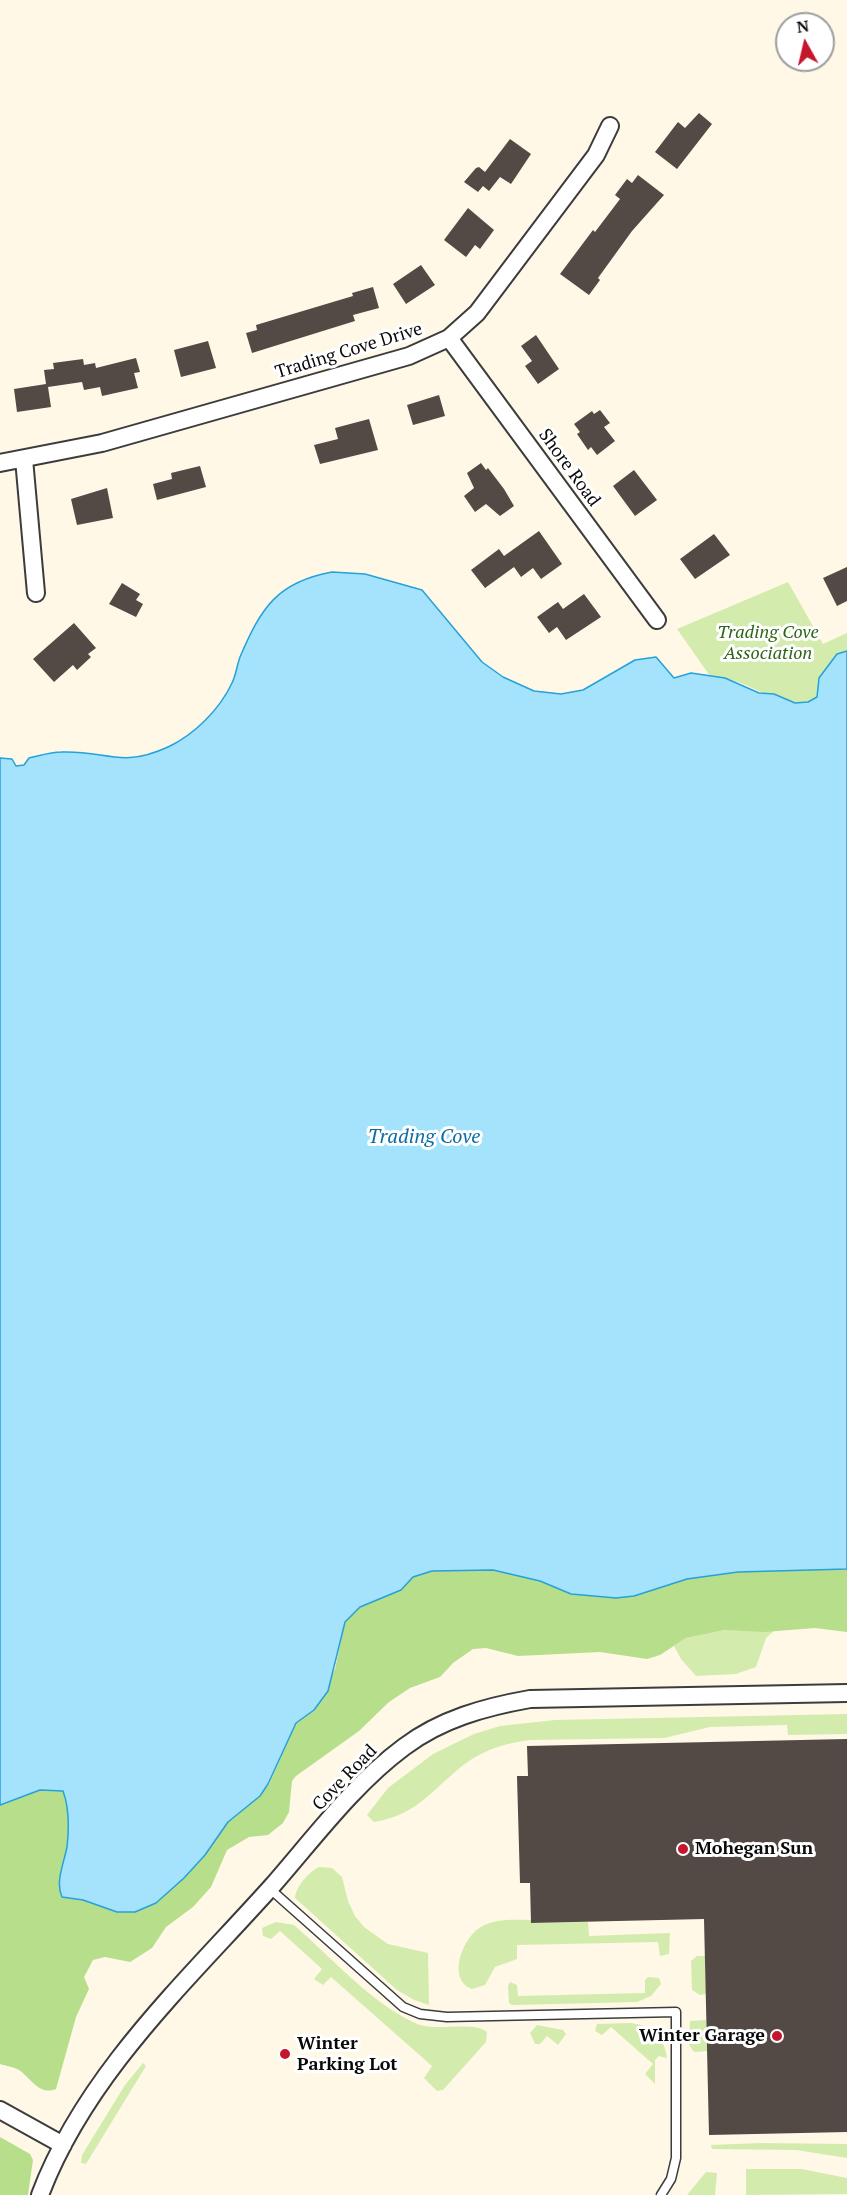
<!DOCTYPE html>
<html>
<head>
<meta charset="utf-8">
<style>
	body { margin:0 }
	#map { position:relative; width:847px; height:2195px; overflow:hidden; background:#fff8e6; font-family:"PT Serif",serif }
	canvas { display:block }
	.north { position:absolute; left:775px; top:12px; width:60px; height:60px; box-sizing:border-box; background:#fff; border:2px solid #9d9d9d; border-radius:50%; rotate:352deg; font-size:16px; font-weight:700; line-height:24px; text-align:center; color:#090909 }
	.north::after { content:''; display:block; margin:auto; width:21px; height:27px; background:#c4172e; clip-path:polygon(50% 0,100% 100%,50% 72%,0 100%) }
</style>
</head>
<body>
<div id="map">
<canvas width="847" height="2195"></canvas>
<div class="north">N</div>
</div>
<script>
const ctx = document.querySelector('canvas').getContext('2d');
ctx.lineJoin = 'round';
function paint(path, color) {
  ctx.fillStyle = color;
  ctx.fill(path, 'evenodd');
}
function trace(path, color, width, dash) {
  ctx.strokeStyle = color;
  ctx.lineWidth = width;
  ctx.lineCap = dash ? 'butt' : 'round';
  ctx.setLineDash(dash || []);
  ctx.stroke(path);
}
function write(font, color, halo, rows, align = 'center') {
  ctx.font = font + ' "PT Serif",serif';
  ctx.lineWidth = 6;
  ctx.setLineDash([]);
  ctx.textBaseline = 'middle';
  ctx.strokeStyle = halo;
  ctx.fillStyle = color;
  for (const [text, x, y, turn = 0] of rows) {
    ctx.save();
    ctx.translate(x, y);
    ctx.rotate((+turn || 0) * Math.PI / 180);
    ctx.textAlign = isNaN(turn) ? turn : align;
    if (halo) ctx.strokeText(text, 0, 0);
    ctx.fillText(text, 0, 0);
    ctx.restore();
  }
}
paint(new Path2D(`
	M788,582L823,644L847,633V651L837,654L819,678L817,697C800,713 760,691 743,684C732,679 721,678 710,676L677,629Z
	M725,1630L774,1631L766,1638L756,1667L736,1674L696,1676L681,1659L674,1646L686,1638Z
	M847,1714V1734L788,1735L787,1725L710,1727L664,1738L530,1740C508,1743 488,1748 469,1761C435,1785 420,1815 374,1822L367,1815L388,1788L433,1754L474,1734L500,1726L555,1720Z
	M319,1867L332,1868L342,1877L348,1901L355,1916L364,1927L388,1944L428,1953L429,2005L414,2000L397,1990L295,1898C296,1886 309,1872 319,1867Z
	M531,1920L532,1923L588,1922L589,1936L670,1933L669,1954L660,1956L658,1942L517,1945V1959L495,1967L485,1985L472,1989C446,1979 463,1937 481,1927C496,1918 514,1920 531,1920Z
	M276,1922L294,1925C331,1957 371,2003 415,2023C436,2033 472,2020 487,2032L486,2042L443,2090L437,2091L424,2078L432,2066L331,1977L323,1985L314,1979L322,1969L280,1931L271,1939L263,1936L262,1928Z
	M697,1956H705L706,1994L700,1995L692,1990L691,1961Z
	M648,1977L659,1978L661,1984L651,1996L637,2002L512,2005L509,2003L508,1986L510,1982L517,1985L518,1996L645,1993V1980Z
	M706,2020L707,2051L694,2052L689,2045L690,2021Z
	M631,2023C652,2026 664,2036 667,2058L659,2056L655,2060V2084L645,2074L653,2064L611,2027L602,2035L595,2031L597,2024Z
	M537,2025L563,2030L566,2034L558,2045L547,2036L540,2044H535L530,2033Z
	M143,2063L146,2066L86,2164L81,2163L82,2155L125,2085Z
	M761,2143L847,2144V2158L796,2150L712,2149L711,2145Z
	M746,2169H802L847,2178V2194L746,2195Z
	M706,2172L717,2173L715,2195H687Z`), '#d3ecad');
paint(new Path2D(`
	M459,1569L493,1570L540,1581L571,1594L616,1598L634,1596L687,1579L738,1572L847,1569V1632L815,1628L764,1632L725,1630L686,1638L660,1655L647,1659L600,1652L518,1656L486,1648L473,1649L453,1663L440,1677L410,1688L389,1702L359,1731L296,1776L292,1781L289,1812L283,1823L268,1835L249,1837L227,1850L211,1887L193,1907L166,1927L152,1948L130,1962L105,1957L93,1960L84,1977L89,1989L76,2017L56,2089C39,2096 31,2078 19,2070C14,2067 6,2066 0,2064V1805L40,1790L63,1791C69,1807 69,1829 67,1847C64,1863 55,1882 62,1897L83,1900L117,1912L184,1878L205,1855L228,1821L260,1796L269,1784L296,1723L314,1710L335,1669L345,1622L359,1607L401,1590L413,1577L432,1571Z
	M0,2137L30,2154L33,2160L28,2195H0Z`), '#b7de8b');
const water = new Path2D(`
	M332,572L365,574L422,590L482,662L503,677L534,691L561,694L583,690L635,660L656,657L674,678L691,673L725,678L759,693L774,694L795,703L808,702L817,697L819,678L837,654L847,651V1569L738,1572L687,1579L634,1596L616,1598L571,1594L540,1581L493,1570L432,1571L413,1577L401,1590L360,1607L345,1622L328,1691L314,1710L296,1723L268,1784L260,1796L228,1822L205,1855L184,1878L156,1903L135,1912H117L83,1900L62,1897C55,1882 64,1863 67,1847C69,1829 69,1807 63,1791L40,1790L0,1805V758L12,759L16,766L24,765L29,758C39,756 50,752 61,752C106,750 120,769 168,747C194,735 220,709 232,683C236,675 237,665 240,657C261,608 277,582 332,572Z`);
paint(water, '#a5e3fc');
trace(water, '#26a1d9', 1.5);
paint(new Path2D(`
	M699,113L712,124L677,169L655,152L678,122L685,128Z
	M510,139L531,154L511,184L500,177L489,191L483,186L478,192L464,182L476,168L479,167L485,172Z
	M638,175L664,195L632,231L598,278L600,280L589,295L560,274L593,230L595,232L620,199L615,195L627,179L632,183Z
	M468,208L494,230L480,249L475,245L466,257L444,240Z
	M421,265L435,285L406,304L393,284Z
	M373,287L379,308L353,315L355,321L252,353L246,333L257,330L256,325L353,296L352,293Z
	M536,335L559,369L538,384L525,366L532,361L521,346Z
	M208,341L216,368L181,377L174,350Z
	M136,358L140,372L134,373L138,388L102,396L100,387L84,390L82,382L48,387L51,407L17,412L14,389L46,384L44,370L54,369L53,363L83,359L84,365L95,363L96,368Z
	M439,395L445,416L413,425L407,405Z
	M600,410L610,423L604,427L615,441L597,455L591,447L588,450L577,434L580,432L574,424L592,411L594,414Z
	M369,419L378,450L320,464L314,445L338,439L335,428Z
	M481,463L486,470L488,468L504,489L514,506L500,516L486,504L475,512L464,496L474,488L467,473Z
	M200,466L206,487L157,500L153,484L172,479L171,473Z
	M634,470L657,500L635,516L613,486Z
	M107,488L113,518L77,525L71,499Z
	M539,531L562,564L541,579L533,568L521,577L514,567L485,588L471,570L499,549L504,556Z
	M714,534L730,555L695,579L680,559Z
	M847,567V601L837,606L823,578Z
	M122,583L140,594L136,600L143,604L136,617L109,604Z
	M584,594L601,617L566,640L557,627L549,633L537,617L558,602L563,609Z
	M74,623L96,648L88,654L91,657L77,670L73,665L54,682L33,659Z
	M847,1739V2132L709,2135L704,1919L531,1923L530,1883H520L517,1776H528L527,1746Z`), '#534945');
const service = new Path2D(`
	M269,1888L403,2007L420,2014L447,2017L676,2012V2158L671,2179L661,2195`);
const minor = new Path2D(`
	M449,338L657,620
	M24,459L36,593
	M0,463L102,443L409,356L449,338L477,313L596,155L610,126
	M0,2110L63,2145
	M40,2195C86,2073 188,1980 273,1885C314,1838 354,1784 404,1747C441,1719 485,1707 530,1699L847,1693`);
trace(service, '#3c3c3c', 11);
trace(minor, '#3c3c3c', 20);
trace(service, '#fff', 8);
trace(minor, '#fff', 16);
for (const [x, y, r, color] of [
	[683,1849,6,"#c4172e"],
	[777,2036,6,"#c4172e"],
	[285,2054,6,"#c4172e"]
]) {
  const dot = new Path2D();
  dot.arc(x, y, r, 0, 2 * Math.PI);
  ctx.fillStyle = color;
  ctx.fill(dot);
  trace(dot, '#fff', 2);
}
write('18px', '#090909', '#fff', [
	["Trading Cove Drive",349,351,-17],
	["Shore Road",569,468,54],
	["Cove Road",345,1778,-46]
]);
write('italic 18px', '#2d6516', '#fff', [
	["Trading Cove",768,633],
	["Association",768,654]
]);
write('bold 18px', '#090909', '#fff', [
	["Mohegan Sun",695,1849],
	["Winter Garage",765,2036,"right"],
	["Winter",297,2044],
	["Parking Lot",297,2065]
], 'left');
write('italic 20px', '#0a6ea4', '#fff', [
	["Trading Cove",424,1137]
]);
</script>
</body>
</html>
